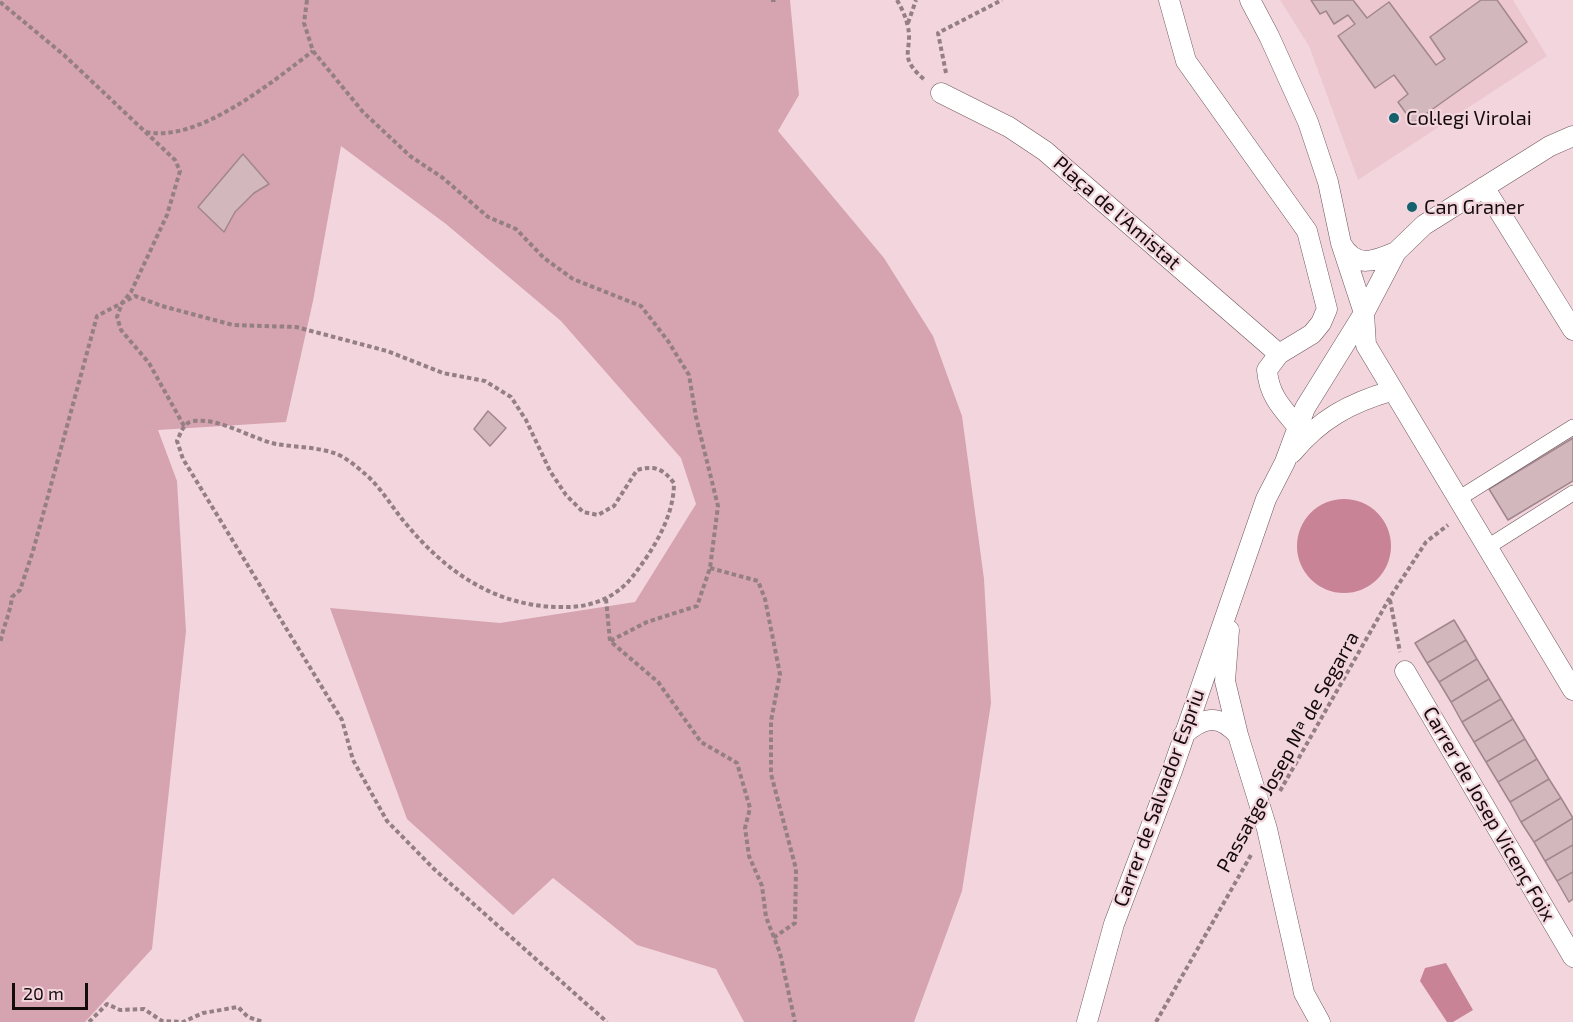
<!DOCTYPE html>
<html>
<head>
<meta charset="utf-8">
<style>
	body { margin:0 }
	#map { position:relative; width:1573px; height:1022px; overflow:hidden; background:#f3d6dd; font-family:"Exo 2",sans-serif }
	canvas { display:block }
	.scale { position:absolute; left:12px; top:983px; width:76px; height:27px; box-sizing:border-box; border:3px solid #140b0d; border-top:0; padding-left:8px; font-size:18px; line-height:21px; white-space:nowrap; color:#140b0d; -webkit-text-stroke:4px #f3d6dd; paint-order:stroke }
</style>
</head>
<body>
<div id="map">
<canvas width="1573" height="1022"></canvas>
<div class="scale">20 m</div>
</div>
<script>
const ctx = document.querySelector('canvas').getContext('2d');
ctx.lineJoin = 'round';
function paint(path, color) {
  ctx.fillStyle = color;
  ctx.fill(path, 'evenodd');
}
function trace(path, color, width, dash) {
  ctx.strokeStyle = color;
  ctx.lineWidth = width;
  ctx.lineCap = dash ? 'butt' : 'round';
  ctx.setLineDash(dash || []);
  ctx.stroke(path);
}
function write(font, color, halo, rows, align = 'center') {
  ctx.font = font + ' "Exo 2",sans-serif';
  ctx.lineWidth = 4.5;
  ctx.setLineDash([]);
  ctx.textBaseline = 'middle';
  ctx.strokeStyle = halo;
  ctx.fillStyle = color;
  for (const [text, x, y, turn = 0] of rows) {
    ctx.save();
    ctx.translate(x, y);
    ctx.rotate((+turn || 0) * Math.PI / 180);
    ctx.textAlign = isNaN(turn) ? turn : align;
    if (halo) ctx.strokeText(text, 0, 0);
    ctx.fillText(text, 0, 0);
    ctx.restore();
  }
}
paint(new Path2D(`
	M1280,0H1513L1547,56L1358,180L1309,46Z`), '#ecc7d0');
paint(new Path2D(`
	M0,0H790L799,95L778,131L884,258L933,336L962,416L984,579L991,703L962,891L914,1022H744L716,969L637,945L553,878L513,915L407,819L330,608L500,623L635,602L696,504L681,458L561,321L446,224L341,146L313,301L286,422L158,430L177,481L186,631L152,949L85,1022H0Z`), '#d6a3b0');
paint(new Path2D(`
	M1297 546a47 47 0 1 1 94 0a47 47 0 1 1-94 0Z
	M1446,963L1473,1010L1453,1022H1447L1420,981L1425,968Z`), '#c88396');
const building = new Path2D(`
	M1311,0H1353L1367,18L1389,2L1436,65L1445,59L1430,37L1481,0H1497L1527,42L1413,123L1398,102L1408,94L1394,75L1375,88L1338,36L1355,24L1348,15L1334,24L1326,11L1320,14Z
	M243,154L269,184L254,193L235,212L224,232L198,207Z
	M488,411L506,428L490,446L474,429Z
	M1573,438V481L1508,520L1489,489Z
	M1454,620L1466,640L1427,663L1415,643Z
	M1466,640L1477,659L1439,682L1427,663Z
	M1477,659L1489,679L1451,702L1439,682Z
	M1489,679L1501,699L1462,722L1451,702Z
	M1501,699L1513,719L1474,742L1462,722Z
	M1513,719L1525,739L1486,762L1474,742Z
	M1525,739L1537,759L1498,782L1486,762Z
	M1537,759L1549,779L1510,802L1498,782Z
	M1549,779L1561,798L1521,822L1510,802Z
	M1561,798L1573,818L1534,842L1521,822Z
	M1573,818V845L1545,861L1534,842Z
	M1573,845V872L1557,881L1545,861Z
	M1573,872V899L1569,902L1557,881Z`);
paint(building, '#d2b7bd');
trace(building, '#a1878d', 1.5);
const pedestrian = new Path2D(`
	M1458,499L1573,427
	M1486,548L1573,493`);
const minor = new Path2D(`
	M1169,0L1186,61L1307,231L1327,309L1321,323L1312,334L1279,354L1267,370C1269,395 1281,407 1297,426
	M1250,0L1269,36L1308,122L1328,182L1341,243L1364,313L1366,345L1573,690
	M941,93L1009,127L1045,151L1279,354
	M1484,187L1573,330
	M1342,245C1356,269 1375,261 1396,252
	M1292,453C1320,419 1350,403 1391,391
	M1229,630L1225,681L1238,735
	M1405,671L1573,957
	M1183,735C1203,717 1219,713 1238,735L1267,829L1304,993L1320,1022
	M1087,1022L1114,924L1172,771L1266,499L1285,462L1305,408L1364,313L1396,252L1424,225L1550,146L1573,136`);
trace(pedestrian, '#6e565c', 16);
trace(minor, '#6e565c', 21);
trace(new Path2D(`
	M307,0L304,23L313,51L363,112L410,156L443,178L488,217L516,229L544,258L573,279L641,306L668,341L689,375L696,417L718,506L710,568L697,606L647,622L610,641
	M771,0H777
	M897,0C901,7 905,15 907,23C915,51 895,55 925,80
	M0,2L64,55L175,160L180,171L167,215L131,292L122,303L97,316L33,551L20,590L12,597C10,614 3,627 0,644
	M908,23L916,0
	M946,73L938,33L1002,0
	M146,132C199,143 273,81 313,51
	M184,426L149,363L121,330L117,317L122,303L135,296L162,306L233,325L296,327L387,351L443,373L485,381L511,397L526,420L550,471L566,495L583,512L598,515L614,506L637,470C655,465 663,469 674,483C674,517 653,550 633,576C615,599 589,608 561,607C497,607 447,573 407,525C392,508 382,488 364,473C356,466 344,456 334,453C316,447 295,447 276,444C249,438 222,418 193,421C183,423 181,433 177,441L183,459L342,720L353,760L387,821L434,869L607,1022
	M710,568L758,581L765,599L780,674L771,721V774L796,869L795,923L773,938
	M606,599L610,641L658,682L701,742L737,763L750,808L745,828L749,856L762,886L766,917L780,953L795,1022
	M1390,600L1400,652
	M1280,791L1389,599L1426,542L1448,525
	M89,1022L107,1004L120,1010L144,1009L162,1021L183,1022L203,1013L238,1007L248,1017L263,1022
	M1156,1022L1251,855`), '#947f84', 4, [4.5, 3]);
trace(pedestrian, '#fff', 15);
trace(minor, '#fff', 20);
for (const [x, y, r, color] of [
	[1394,118,6,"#15616d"],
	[1412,207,6,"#15616d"]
]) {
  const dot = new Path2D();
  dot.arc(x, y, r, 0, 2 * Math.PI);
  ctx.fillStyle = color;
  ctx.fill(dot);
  trace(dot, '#f3d6dd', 2);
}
write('20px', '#140b0d', '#f3d6dd', [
	["Col·legi Virolai",1406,118],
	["Can Graner",1424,207]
], 'left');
write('20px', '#140b0d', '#f3d6dd', [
	["Plaça de l'Amistat",1117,213,41],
	["Passatge Josep Mª de Segarra",1288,752,-61],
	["Carrer de Salvador Espriu",1159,798,-70],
	["Carrer de Josep Vicenç Foix",1489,814,60]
]);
</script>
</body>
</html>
